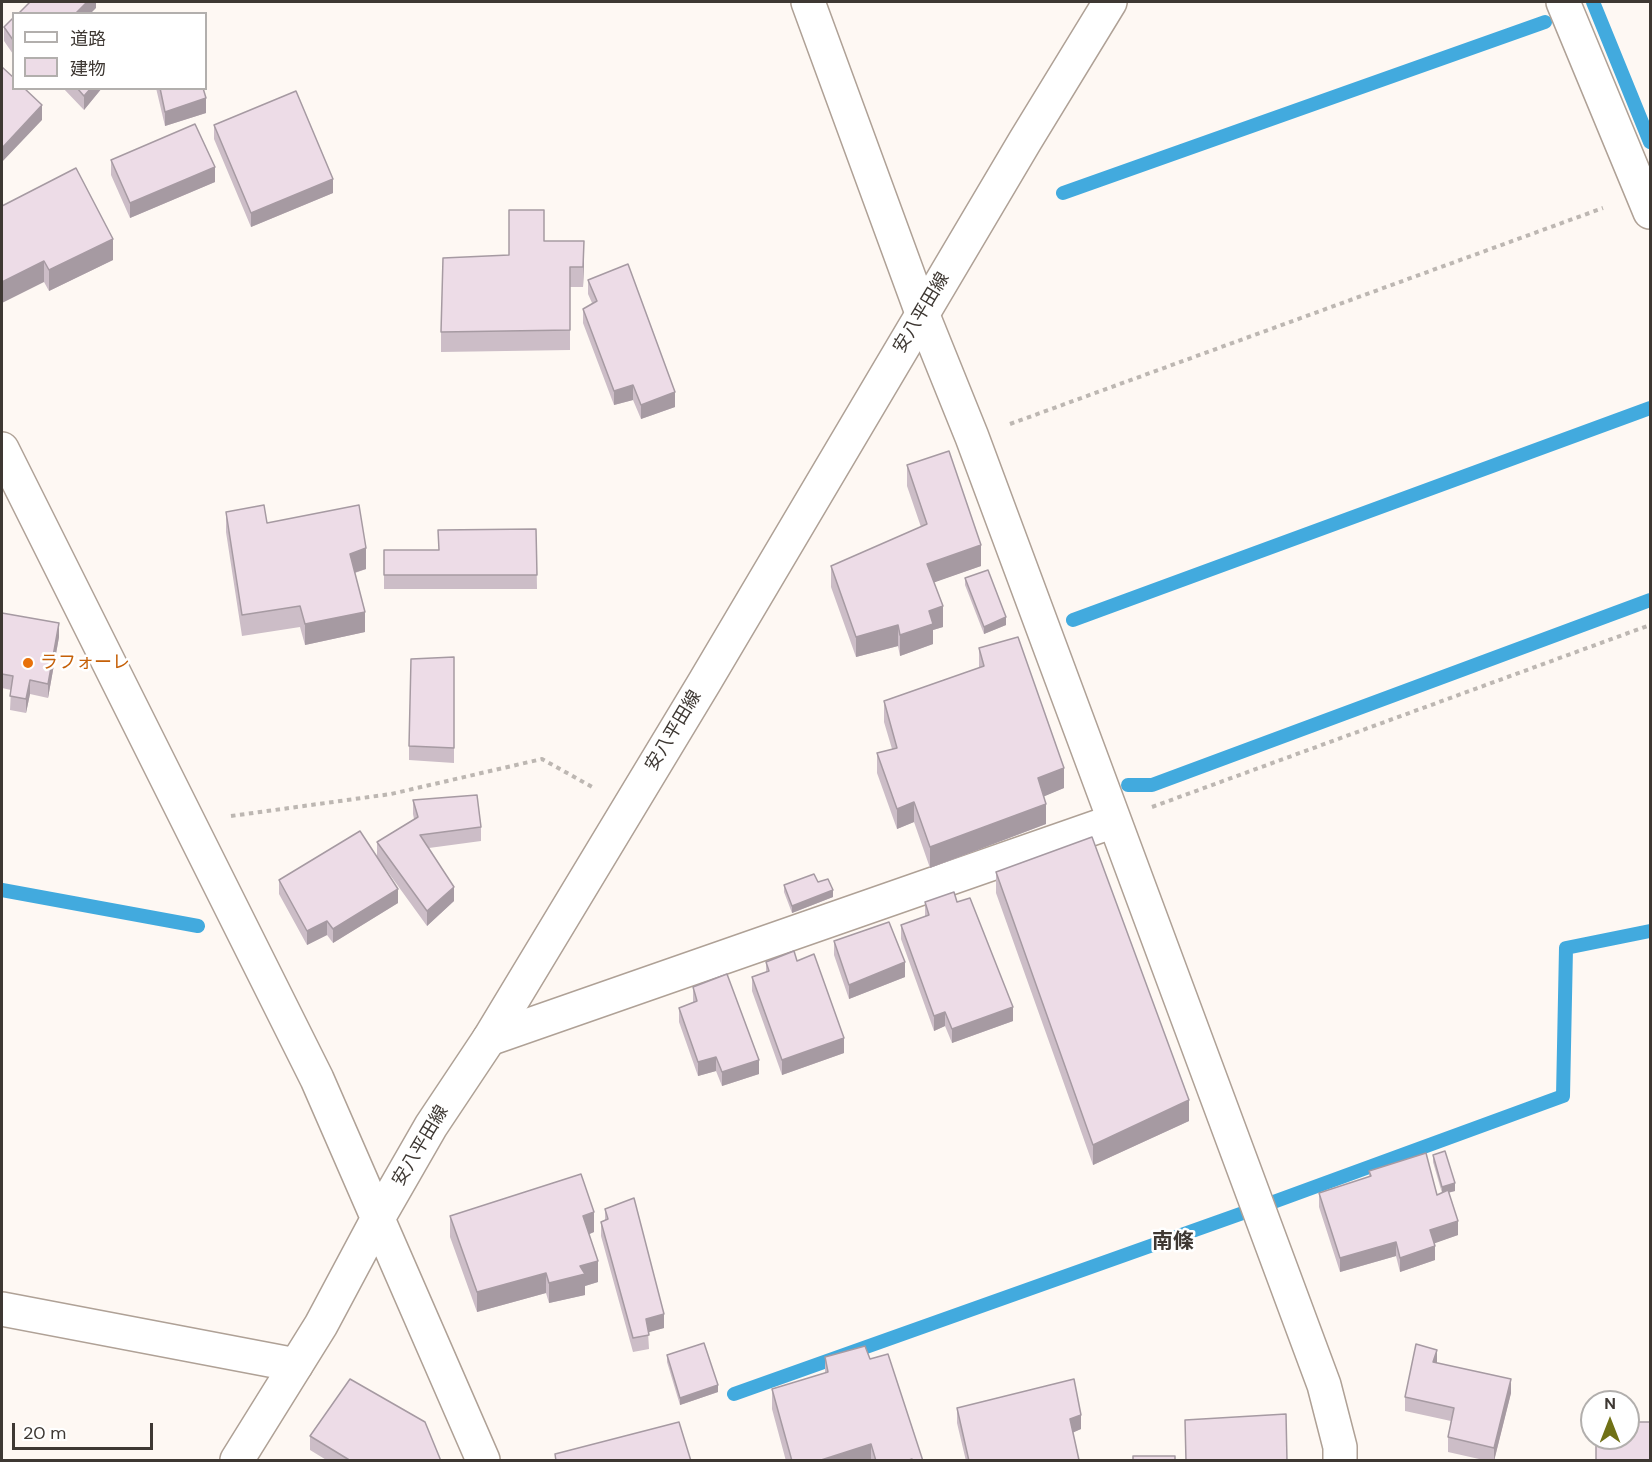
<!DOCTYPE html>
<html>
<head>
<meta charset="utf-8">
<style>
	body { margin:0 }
	#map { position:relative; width:1652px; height:1462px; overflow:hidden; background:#fef8f3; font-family:"DM Sans","Noto Sans JP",sans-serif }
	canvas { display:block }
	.frame { position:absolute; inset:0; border:3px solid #3e3833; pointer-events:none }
	.legend { position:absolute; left:12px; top:12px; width:195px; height:78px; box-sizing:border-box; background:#fff; border:2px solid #b2afad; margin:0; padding:8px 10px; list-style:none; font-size:18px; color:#3e3833 }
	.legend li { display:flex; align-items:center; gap:12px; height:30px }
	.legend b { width:30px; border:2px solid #b2afad }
	.north { position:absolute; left:1580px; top:1390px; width:60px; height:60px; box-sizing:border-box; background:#fff; border:2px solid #b2afad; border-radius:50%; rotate:0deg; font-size:16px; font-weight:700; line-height:24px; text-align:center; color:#3e3833 }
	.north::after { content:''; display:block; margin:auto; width:21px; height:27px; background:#707116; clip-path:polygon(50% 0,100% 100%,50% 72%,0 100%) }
	.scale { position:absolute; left:12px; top:1423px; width:141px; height:27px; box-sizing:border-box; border:3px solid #3e3833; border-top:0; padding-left:8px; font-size:18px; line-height:21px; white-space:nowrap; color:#3e3833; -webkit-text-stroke:4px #fff; paint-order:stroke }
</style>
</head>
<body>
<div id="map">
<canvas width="1652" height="1462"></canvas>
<div class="frame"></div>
<ul class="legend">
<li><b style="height:8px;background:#fff"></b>道路</li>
<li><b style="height:16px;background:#eddce7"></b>建物</li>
</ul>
<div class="north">N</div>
<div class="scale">20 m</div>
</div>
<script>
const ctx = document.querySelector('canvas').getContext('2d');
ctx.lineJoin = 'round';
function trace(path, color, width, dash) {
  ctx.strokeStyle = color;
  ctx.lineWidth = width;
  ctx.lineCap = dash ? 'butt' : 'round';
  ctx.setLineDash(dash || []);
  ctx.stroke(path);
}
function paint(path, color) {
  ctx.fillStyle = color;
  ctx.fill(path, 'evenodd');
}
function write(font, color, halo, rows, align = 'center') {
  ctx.font = font + ' "DM Sans","Noto Sans JP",sans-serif';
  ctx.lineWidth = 5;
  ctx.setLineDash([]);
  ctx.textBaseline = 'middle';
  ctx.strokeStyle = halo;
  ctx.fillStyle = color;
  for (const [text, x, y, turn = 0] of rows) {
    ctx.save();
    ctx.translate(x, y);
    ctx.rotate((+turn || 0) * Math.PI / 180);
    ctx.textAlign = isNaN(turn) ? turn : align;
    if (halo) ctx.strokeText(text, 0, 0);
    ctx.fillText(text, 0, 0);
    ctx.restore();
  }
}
trace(new Path2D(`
	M1593,2L1650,142
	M1063,193L1545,22
	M1073,620L1650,408
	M1128,785H1152L1650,600
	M2,890L198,926
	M734,1394L1257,1208L1563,1096L1566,948L1650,931`), '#42aade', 14);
const street = new Path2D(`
	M808,2L922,313L972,437L1324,1385L1340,1447V1460
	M1563,2L1650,212
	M489,1039L1114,821
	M2,1309L296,1365`);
const secondary = new Path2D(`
	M2,449L317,1079L483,1460
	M237,1460L321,1325L377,1220L431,1126L489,1039L704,683L1025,141L1110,2`);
trace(street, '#afa196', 36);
trace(secondary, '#afa196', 36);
trace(new Path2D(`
	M1010,424L1603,208
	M1152,807L1650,625
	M231,816L391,794L542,759L594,788`), '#bdb7b2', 4, [4.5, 4.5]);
trace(street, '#fff', 33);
trace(secondary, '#fff', 33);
paint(new Path2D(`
	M14,17V53L13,54L4,41V27Z
	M63,88H102L84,110Z
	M156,88H203L206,113L165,126Z
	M214,125L333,193L251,227L214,139Z
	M111,160L215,182L130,218L111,175Z
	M2,206L113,260L49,291Z
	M544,241L584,262L583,287H570V350L441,352V332L509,255Z
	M588,280L675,407L641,419L633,400L614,405L583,323V309L592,303L588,294Z
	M907,465L981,566L934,582L943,627L933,630V644L900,656L898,646L856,657L831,587V566L921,527L907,486Z
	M226,512L267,523L366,569L355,573L365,632L305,645L300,627L242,636L226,532Z
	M536,529L537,589H384V550H438Z
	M965,578L1006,625L984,634L965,585Z
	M2,613L59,637L48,698L30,694L26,713L10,710L11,690L2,688Z
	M979,648L1064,788L1044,796L1046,824L930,868L914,822L897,829L877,773V753L892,749L884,722V701L979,668Z
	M454,657V763L409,760V746Z
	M413,800L481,827V841L429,848L454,901L427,926L377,857V842L414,819L413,814Z
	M996,872L1189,1121L1093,1165L996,893Z
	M279,880L398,903L333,943L327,935L307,945L279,894Z
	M784,885L833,897L792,913L784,892Z
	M925,902H957L1013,1021L952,1043L945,1026L934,1031L901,939V925L925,917Z
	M834,941L905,977L849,999L834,955Z
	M797,961L844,1053L782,1075L752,991V977L766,972V962Z
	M693,987L759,1074L722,1086L716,1071L698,1076L679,1022V1008L693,1002Z
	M1433,1155L1455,1191L1448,1193L1458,1235L1434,1243L1435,1260L1400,1272L1396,1256L1340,1272L1319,1207V1193L1369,1177V1171L1437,1195L1442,1193L1433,1162Z
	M605,1209L664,1328L648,1332L649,1349L633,1352L601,1236V1222L605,1220Z
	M450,1216L594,1232L589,1234L598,1282L585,1286V1295L549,1303L546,1293L477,1312L450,1237Z
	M667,1355L718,1392L680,1405L667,1362Z
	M825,1357L870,1359L923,1461H786L772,1409V1389L825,1373Z
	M1437,1363L1511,1393L1494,1461H1488L1448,1452V1437L1451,1421L1405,1411V1397Z
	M957,1408L1081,1429L1073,1432L1079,1461H966L957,1423Z
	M310,1436L441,1461H328L310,1450Z`), '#ccbdc7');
paint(new Path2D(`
	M87,2H96V8L90,14H75Z
	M91,88H102L84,110V96Z
	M206,98V113L165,126V112Z
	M42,105V120L2,162V148Z
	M215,167V182L130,218V203Z
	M333,179V193L251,227V213Z
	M113,239V260L49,291V270Z
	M584,241V262L583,287V267Z
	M44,261V282L2,303V282Z
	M633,385V400L614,405V391Z
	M675,392V407L641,419V405Z
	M981,545V566L927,585V564Z
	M366,548V569L350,574V554Z
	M943,606V627L933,630V644L900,656V635L929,611Z
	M365,612V632L305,645V624Z
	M1006,617V625L984,634V627Z
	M59,623V637L48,698V684Z
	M898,625V646L856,657V637Z
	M30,680V694L26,713V699Z
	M1064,768V788L1038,799V778Z
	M914,802V822L897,829V809Z
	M1046,804V824L930,868V847Z
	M454,887V901L427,926V911Z
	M398,889V903L333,943V929Z
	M833,890V897L792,913V906Z
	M327,921V935L307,945V931Z
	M905,962V977L849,999V985Z
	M1013,1007V1021L952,1043V1029Z
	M945,1012V1026L934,1031V1016Z
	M844,1038V1053L782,1075V1060Z
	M716,1057V1071L698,1076V1062Z
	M759,1060V1074L722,1086V1072Z
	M1189,1100V1121L1093,1165V1145Z
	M1455,1183V1191L1442,1194V1187Z
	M594,1212V1232L583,1237V1216Z
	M1458,1221V1235L1430,1245V1230Z
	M1396,1242V1256L1340,1272V1258Z
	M1435,1246V1260L1400,1272V1258Z
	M598,1261V1282L585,1286V1295L549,1303V1283L580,1266Z
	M546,1273V1293L477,1312V1292Z
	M664,1314V1328L646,1333V1319Z
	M1437,1350V1364L1433,1362Z
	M1511,1379V1393L1494,1461V1448Z
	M718,1385V1392L680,1405V1398Z
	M1081,1415V1429L1070,1434V1419Z
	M871,1444V1461H818Z`), '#a69aa2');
const building = new Path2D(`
	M30,2H87L75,14H18Z
	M14,17V39L13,40L4,27Z
	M2,67L14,78V88H24L42,105L2,148Z
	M77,88H91L84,96Z
	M160,88H203L206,98L165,112Z
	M296,91L333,179L251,213L214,125Z
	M195,124L215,167L130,203L111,160Z
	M76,168L113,239L49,270L44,261L2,282V206Z
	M509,210H544V241H584L583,267H570V330L441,332L443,258L509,255Z
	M628,264L675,392L641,405L633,385L614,391L583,309L597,301L588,280Z
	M949,451L981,545L927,564L943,606L929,611L933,624L900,635L898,625L856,637L831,566L927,524L907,465Z
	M264,505L267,523L359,505L366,548L350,554L365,612L305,624L300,606L242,615L226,512Z
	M536,529L537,575H384V550H439L438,530Z
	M988,570L1006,617L984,627L965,578Z
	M2,613L59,623L48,684L30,680L26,699L10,696L13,676L2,674Z
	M1018,637L1064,768L1038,778L1046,804L930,847L914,802L897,809L877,753L897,748L884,701L984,666L979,648Z
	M454,657V748L409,746L411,659Z
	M477,795L481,827L420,835L454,887L427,911L377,842L418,817L413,800Z
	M360,831L398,889L333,929L327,921L307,931L279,880Z
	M1092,837L1189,1100L1093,1145L996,872Z
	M814,874L818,882L828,879L833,890L792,906L784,885Z
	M954,892L957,902L970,898L1013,1007L952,1029L945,1012L934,1016L901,925L929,915L925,902Z
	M889,922L905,962L849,985L834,941Z
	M794,951L797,961L814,954L844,1038L782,1060L752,977L769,971L766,962Z
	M727,974L759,1060L722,1072L716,1057L698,1062L679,1008L697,1001L693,987Z
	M1445,1151L1455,1183L1442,1187L1433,1155Z
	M1426,1153L1437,1195L1448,1190L1458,1221L1430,1230L1435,1246L1400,1258L1396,1242L1340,1258L1319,1193L1371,1176L1369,1171Z
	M581,1174L594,1212L583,1216L598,1261L580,1266L585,1274L549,1283L546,1273L477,1292L450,1216Z
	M634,1198L664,1314L646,1319L649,1335L633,1338L601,1222L608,1219L605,1209Z
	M704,1343L718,1385L680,1398L667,1355Z
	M1416,1344L1437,1350L1433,1362L1511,1379L1494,1448L1448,1437L1454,1408L1405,1397Z
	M865,1346L870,1359L888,1354L923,1461H912V1459L906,1461H876L871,1444L818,1461H792L772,1389L828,1372L825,1357Z
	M350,1379L425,1422L441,1461H351L310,1436Z
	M1074,1379L1081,1415L1070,1419L1079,1460L969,1461L957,1408Z
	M1286,1414L1287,1461H1186L1185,1420Z
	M679,1422L691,1461H556L555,1454Z
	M1628,1422H1650V1461H1596V1438H1628Z
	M1133,1456H1175V1461H1133Z`);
paint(building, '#eddce7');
trace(building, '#a69aa2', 1.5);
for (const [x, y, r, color] of [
	[28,663,6,"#e8710a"]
]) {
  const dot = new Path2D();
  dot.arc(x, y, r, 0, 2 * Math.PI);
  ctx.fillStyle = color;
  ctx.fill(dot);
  trace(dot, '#fff', 2);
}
write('18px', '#3e3833', '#fff', [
	["安八平田線",922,313,-59],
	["安八平田線",674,731,-59],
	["安八平田線",421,1146,-59]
]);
write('18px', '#c56008', '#fff', [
	["ラフォーレ",40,663]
], 'left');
write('bold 21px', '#3e3833', '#fff', [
	["南條",1173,1242]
]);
</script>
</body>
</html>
